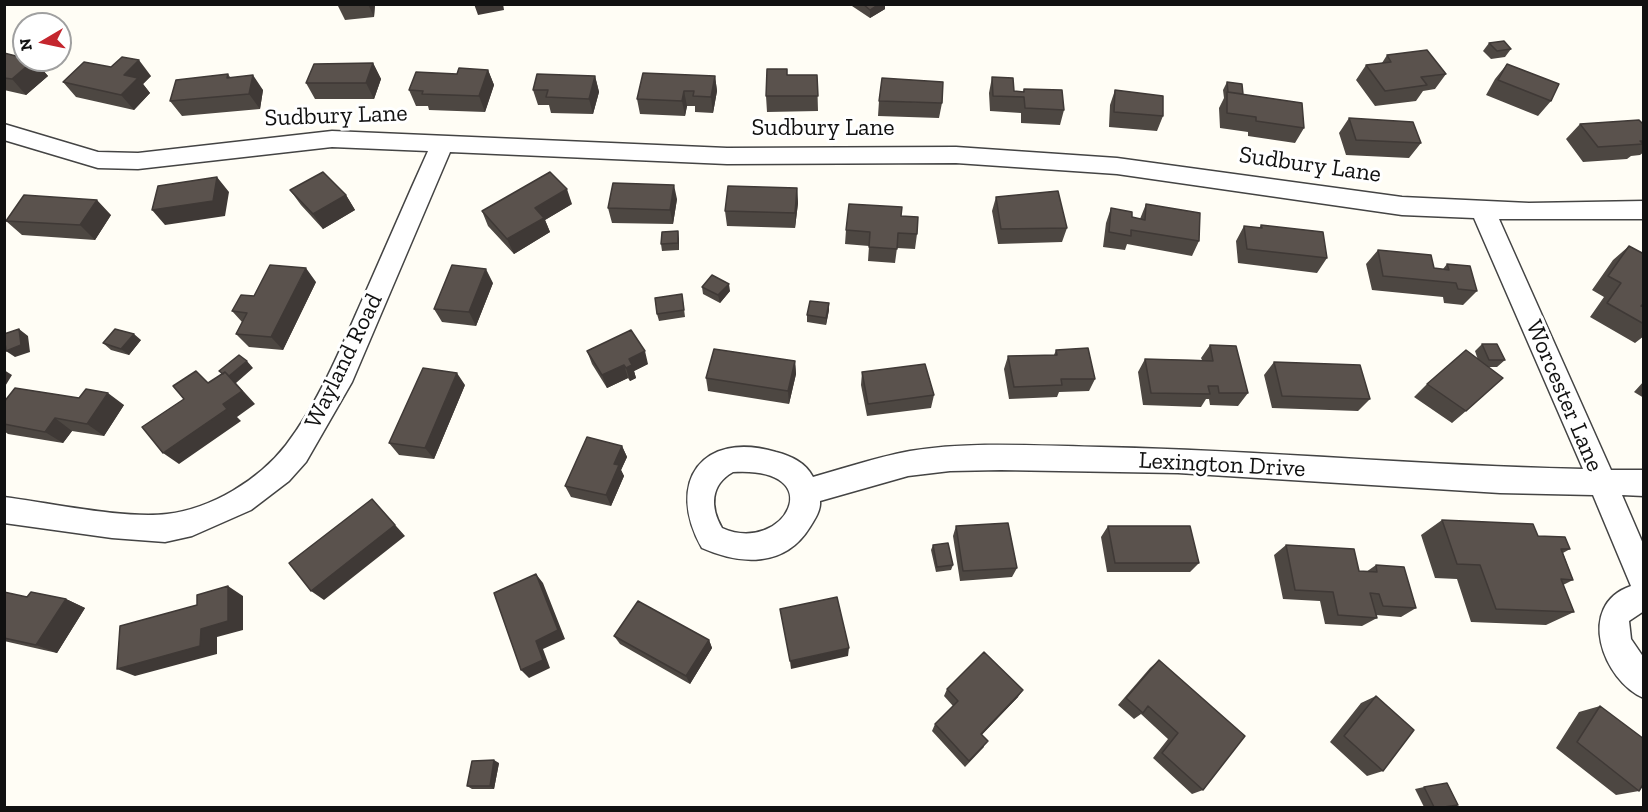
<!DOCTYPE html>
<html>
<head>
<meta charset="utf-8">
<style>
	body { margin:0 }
	#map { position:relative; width:1648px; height:812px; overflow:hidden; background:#fffdf5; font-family:"Zilla Slab",serif }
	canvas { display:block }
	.frame { position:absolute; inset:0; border:6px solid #111; pointer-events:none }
	.north { position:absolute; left:12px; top:12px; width:60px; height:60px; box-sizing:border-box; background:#fff; border:2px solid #a0a0a0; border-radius:50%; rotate:261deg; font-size:16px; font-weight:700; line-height:24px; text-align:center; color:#111 }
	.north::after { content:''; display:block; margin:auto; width:21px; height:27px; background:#c4262e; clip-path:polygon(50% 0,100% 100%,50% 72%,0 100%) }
</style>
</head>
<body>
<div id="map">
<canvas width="1648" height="812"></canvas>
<div class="frame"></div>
<div class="north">N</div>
</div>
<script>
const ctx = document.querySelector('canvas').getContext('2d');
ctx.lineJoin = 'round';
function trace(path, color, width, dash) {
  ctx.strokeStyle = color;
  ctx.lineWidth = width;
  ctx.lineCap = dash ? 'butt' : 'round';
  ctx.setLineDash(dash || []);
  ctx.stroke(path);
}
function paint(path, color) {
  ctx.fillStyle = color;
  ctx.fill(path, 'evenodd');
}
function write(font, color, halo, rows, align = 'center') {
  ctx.font = font + ' "Zilla Slab",serif';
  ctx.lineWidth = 6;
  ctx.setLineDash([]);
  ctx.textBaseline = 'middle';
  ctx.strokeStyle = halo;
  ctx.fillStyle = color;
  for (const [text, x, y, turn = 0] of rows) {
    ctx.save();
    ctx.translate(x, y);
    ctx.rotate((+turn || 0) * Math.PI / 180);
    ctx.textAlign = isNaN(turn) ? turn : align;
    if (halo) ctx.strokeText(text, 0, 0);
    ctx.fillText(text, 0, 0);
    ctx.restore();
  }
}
const minor = new Path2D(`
	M4,124L98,152L138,153L332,131L727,148L956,147L1117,158L1402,197L1529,203L1644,201V219H1499L1611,470H1644V496L1622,495L1644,546V611L1629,621L1631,639L1644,658V698C1603,681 1575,605 1631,586L1593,495L1500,493L1178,473L1001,470L950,471L908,476L820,501C821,510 815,519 810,527C785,568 740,565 702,548C665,482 702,430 776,452C791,456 805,462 813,477C845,468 877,457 910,451C972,441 1037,446 1101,447C1261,450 1422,466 1583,469L1474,218L1402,215L1117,174L956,163L727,164L450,152L352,382L306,462L289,481L251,510L192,536L165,542L112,538L4,523V497C51,503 122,519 167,514C211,509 259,480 286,445C318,403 339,353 360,305C383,253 405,202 428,151L332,147L138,169L98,168L4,140ZM733,472C833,466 784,556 722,528C710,507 710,485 733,472Z`);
trace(minor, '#444', 3);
paint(minor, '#fff');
paint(new Path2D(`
	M337,4H375L374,17L345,20Z
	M852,4H885V9L870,18L852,6Z
	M1489,43L1511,49L1505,57L1491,59L1483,51Z
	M4,53L34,60L48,76L26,95L4,90Z
	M1387,55L1446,74L1435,89L1423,91L1416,101L1375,106L1356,80L1366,65L1382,63Z
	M373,63L381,79L374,99H315L306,83Z
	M1507,64L1551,101L1538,116L1486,95L1495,79Z
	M488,70L494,85L485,112L429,110L428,106H416L409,90L457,74Z
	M228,74L230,77L263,90L260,109L182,116L170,101Z
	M787,75H817L818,111L767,112L766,96Z
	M151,76L143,84L150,93L134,110L76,97L63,82Z
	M595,76L599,92L593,114L551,113L549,105H538L533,90Z
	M715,76L717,91L713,113L695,112V106H687L685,116L640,114L637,99Z
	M992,77L1014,91L1023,92L1024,89L1064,110L1060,125L1021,123V113L990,111L989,93Z
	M1227,82L1243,94L1304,128L1295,143L1248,136V132L1220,128L1219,108L1224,98L1223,90Z
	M1115,90L1163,116L1157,131L1109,127L1110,105Z
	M879,101L942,103L939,118L878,116Z
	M1349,118L1421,143L1409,158L1346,155L1339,133Z
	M1580,124L1644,125V152L1640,155L1631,156L1627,159L1583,162L1566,139Z
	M797,188L798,203L795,228L727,226L725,211Z
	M290,190L346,195L355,210L323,229L301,205Z
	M996,197L1067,228L1062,242L998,244L992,211Z
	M677,199L673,224L612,223L608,208Z
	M572,204L545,220L550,232L514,254L488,226L482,211Z
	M1146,204L1199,241L1192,256L1127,244L1125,250L1103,247L1106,223L1111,208L1132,217L1140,219Z
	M111,215L95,240L22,235L6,221Z
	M901,216L917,234L915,249L897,248L895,263L868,261L869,246L845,244L846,230Z
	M1261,225L1327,258L1317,273L1238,263L1236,241L1244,226L1259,228Z
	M679,239V250L662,251L661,244Z
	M1629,246L1641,306L1644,307V336L1635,343L1590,317L1604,297L1592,290L1613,260Z
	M1378,250L1434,268L1443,269L1447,264L1477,291L1463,305L1444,303L1443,297L1372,290L1366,264Z
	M316,282L283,350L249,347L236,334L242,322L232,311L254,296Z
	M493,283L476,326L442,322L434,309Z
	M702,287L730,291L720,303L703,294Z
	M683,301L685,317L659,321L657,314Z
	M829,310L826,325L807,322V315Z
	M141,340L129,355L111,350L103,343Z
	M1482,344L1505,360L1497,367H1488L1466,411L1452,423L1414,397L1427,384L1478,360L1475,351Z
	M1210,345L1248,393L1238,406L1210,405L1209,399H1206L1201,407L1143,405L1138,372L1145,359L1202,360L1201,358Z
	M1056,350L1095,379L1089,391L1059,392L1057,397L1009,399L1004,369L1008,356L1054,355Z
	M587,351L648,364L634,371L636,378L630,381L628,378L607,388L592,364Z
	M795,361L796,374L789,404L708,391L706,378Z
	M1274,362L1370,399L1358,411L1272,408L1264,375Z
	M862,372L934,395L931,408L867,416L861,385Z
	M1644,381V398L1634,392Z
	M465,385L434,459L399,455L389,443Z
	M79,398L124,405L104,436L72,431L63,443L8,434L4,431V402Z
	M622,446L627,457L621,470L624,476L611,506L571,497L565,486Z
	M1442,520L1538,536L1570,549L1563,553L1573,580L1563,585L1574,612L1546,625L1471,622L1457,579L1435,578L1421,535Z
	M956,526L1017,568L1012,577L960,581L953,536Z
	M1108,526L1199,563L1190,572H1107L1101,537Z
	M933,545L953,565L951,570L936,572L931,550Z
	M1286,545L1359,571L1366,572L1376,565L1416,608L1401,617L1376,615L1377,618L1362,626L1325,624L1320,601L1283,599L1274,555Z
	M4,592L27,597L66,599L85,608L57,653L4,641Z
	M614,636L709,640L712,648L690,684L620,644Z
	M1159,660L1203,790L1192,794L1153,758L1168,739L1141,714L1134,719L1118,705L1150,668Z
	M947,689L1018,697L982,734L984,747L965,767L932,731L935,724L953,706L944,696Z
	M1376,696L1383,771L1367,776L1330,742L1361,703Z
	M1600,706L1639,791L1616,795L1556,748L1579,712Z
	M499,763L494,789H472L467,786Z
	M1424,787L1447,807H1424L1415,789Z`), '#4d4742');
paint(new Path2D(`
	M368,4H375L374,17Z
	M474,4H503L504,10L478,15Z
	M879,4H885V9L870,18V10Z
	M44,17L49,24H37Z
	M34,60L48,76L26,95L12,79Z
	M139,60L151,76L143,84L150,93L134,110L121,95L124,75Z
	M373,63L381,79L374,99L366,83Z
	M488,70L494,85L485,112L479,96Z
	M253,75L263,90L260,109L249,94Z
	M595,76L599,92L593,114L589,99Z
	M715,76L717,91L713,113L711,97Z
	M684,91L687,106L685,116L682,101Z
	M217,177L229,192L225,216L165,225L152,210Z
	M674,185L677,199L673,224L670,210Z
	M797,188L798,203L795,228V213Z
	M567,189L572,204L545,220L550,232L514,254L507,239L535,208Z
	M346,195L355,210L323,229L313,214Z
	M97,200L111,215L95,240L80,225Z
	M678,231L679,239V250L678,243Z
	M306,268L316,282L283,350L271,337Z
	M486,269L493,283L476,326L469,312Z
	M729,284L730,291L720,303L718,295Z
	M829,303V310L826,325V318Z
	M19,329L28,336L30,352L15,357L6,351Z
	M134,334L141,340L129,355L121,349Z
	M645,351L648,364L634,371L636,378L630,381L626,368L629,359Z
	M247,361L253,368L236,383L255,404L237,417L241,421L179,464L163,453L223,404L227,377Z
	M795,361L796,374L789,404L788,391Z
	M624,365L628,378L607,388L602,375Z
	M4,370L12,375L4,388Z
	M457,373L465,385L434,459L425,448Z
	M108,393L124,405L104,436L87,424Z
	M55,418L72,431L63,443L45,432Z
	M622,446L627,457L621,470L624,476L611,506L606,495L614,464Z
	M372,499L405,536L324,600L311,591Z
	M536,574L543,583L565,639L543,649L550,668L529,678L521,670L536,641Z
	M228,586L243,596V630L217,637V654L135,676L117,669L201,629Z
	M66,599L85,608L57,653L36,645Z
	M709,640L712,648L690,684L686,676Z
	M849,648L848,656L791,669L790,661Z
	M1023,690L1018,697L977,740L981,734Z
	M494,760L499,763L494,789L490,786Z`), '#3f3936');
const building = new Path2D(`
	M863,4H879L870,10Z
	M32,16L44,17L37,24H24Z
	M1504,41L1511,49L1497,51L1489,43Z
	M1427,50L1446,74L1421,77L1427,85L1385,91L1366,65L1391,62L1387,55Z
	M4,53L24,58V60H34L12,79L4,78Z
	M122,57L139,60L124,75L138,78L121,95L63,82L84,62L111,67Z
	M373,63L366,83H306L314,64Z
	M1507,64L1559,84L1551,101L1498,80Z
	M459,68L488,70L479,96L422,94L423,91L409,90L416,72L457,74Z
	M767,69H787V75H817L818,96H766Z
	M643,73L715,76L711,97L693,96L694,91H684L682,101L637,99Z
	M228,74L227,78L253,75L249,94L170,101L176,80Z
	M537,74L595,76L589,99L546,97L548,90H533Z
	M992,77L1013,78L1014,91L1024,92V89L1062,90L1064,110L1025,108L1024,97L993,96Z
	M882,78L943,82L942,103L879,101Z
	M1227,82L1242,84L1243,94L1228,92Z
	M1115,90L1163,96V116L1114,112Z
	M1227,92L1302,103L1304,128L1256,121V117L1227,113Z
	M1349,118L1413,122L1421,143L1356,140Z
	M1639,120L1644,125V141H1640L1643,144L1598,147L1580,124Z
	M323,172L346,195L313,214L290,190Z
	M550,172L567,189L535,208L544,218L507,239L482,211Z
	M217,177L213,201L152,210L158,186Z
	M613,183L674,185L670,210L608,208Z
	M728,186L797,188L795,213L725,211Z
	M1058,191L1067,228L1001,229L996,197Z
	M24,195L97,200L80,225L6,221Z
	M849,204L902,207L901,216L918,217L917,234L898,233L897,249L869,247L870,232L846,230Z
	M1146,204L1200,213L1199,241L1131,230V236L1109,232L1111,208L1132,212V217L1145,220Z
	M1261,225L1323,232L1327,258L1247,249L1244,226L1262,228Z
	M678,231V243L661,244L662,232Z
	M1629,246L1644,254V303L1641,306L1644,307V324L1607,303L1621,283L1608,276Z
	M1378,250L1431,255L1434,268L1449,270L1447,264L1470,266L1477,291L1458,289L1456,283L1383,276Z
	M270,265L306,268L271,337L236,334L247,313L232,311L241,295L254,296Z
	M452,265L486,269L469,312L434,309Z
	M712,275L729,284L718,295L702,287Z
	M682,294L684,310L657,314L655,298Z
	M810,301L829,303L826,318L807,315Z
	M19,329L21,345L6,351L4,334Z
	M115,329L134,334L121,349L103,343Z
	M631,330L645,351L629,359L632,365L626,368L624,365L602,375L587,351Z
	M1482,344H1497L1505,360H1489Z
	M1210,345L1236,346L1248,393H1219L1218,386H1208L1210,394L1151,393L1145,359L1213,361Z
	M1088,348L1095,379H1061L1062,385L1014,387L1008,356L1057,355L1056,350Z
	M714,349L795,361L788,391L706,378Z
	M1466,350L1503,378L1466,411L1427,384Z
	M239,355L247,361L229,376L225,372L223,374L219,371Z
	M1274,362L1360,365L1370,399L1282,396Z
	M925,364L934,395L868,404L862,372Z
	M423,368L457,373L425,448L389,443Z
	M196,371L208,383L225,372L242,391L223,404L227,409L163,453L142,427L184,399L173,386Z
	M15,388L79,398L86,389L108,393L87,424L55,418L45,432L4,424V402Z
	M587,437L622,446L614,464L619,465L606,495L565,486Z
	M372,499L395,525L311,591L289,563Z
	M1442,520L1533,524L1538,536L1565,537L1570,549H1561L1573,580L1561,579L1574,612L1496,609L1480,565L1457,564Z
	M1008,523L1017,568L963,571L956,526Z
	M1108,526H1190L1199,563H1115Z
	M948,543L953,565L937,567L933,545Z
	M1286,545L1354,549L1359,571L1377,572L1376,565L1404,567L1416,608L1383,606L1379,594L1370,593L1377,618L1338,615L1333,592L1295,590Z
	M536,574L558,630L536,641L543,660L521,670L494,593Z
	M228,586V621L201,629L200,646L117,669L120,626L197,605V595Z
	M4,592L27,597L31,592L66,599L36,645L4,638Z
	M837,597L849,648L790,661L780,609Z
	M638,601L709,640L686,676L614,636Z
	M984,652L1023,690L981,734L988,741L969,761L935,724L958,701L947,689Z
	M1159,660L1245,736L1203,790L1162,753L1178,733L1148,706L1143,713L1126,698Z
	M1376,696L1414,730L1383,771L1344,736Z
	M1600,706L1644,739V783L1639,791L1577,742Z
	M494,760L490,786H467L472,761Z
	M1447,783L1458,805L1444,807H1434L1424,787Z`);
paint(building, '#5a524d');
trace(building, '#3f3936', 1.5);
write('24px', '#111', '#fff', [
	["Sudbury Lane",336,116,-2],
	["Sudbury Lane",823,128],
	["Sudbury Lane",1310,165,8],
	["Wayland Road",344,361,-64],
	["Worcester Lane",1564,396,67],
	["Lexington Drive",1222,465,3]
]);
</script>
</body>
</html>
